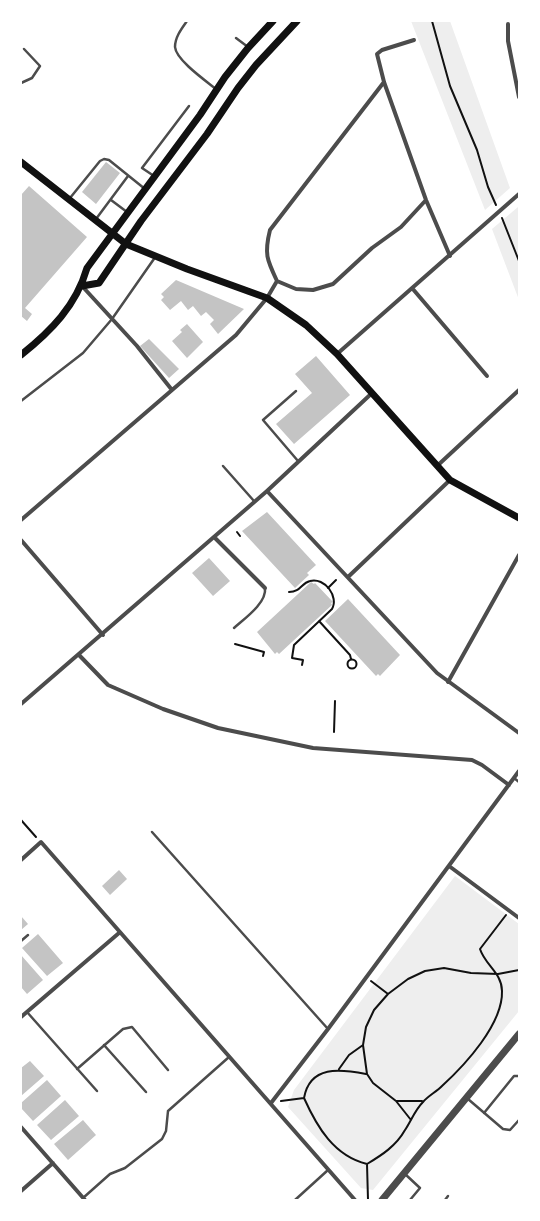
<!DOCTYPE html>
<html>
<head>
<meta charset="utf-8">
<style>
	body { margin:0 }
	#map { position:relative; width:540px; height:1221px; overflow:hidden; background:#fff; font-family:"Sofia Sans Condensed",sans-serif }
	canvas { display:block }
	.frame { position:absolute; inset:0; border:22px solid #fff; pointer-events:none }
</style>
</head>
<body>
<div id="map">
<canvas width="540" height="1221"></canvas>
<div class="frame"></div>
</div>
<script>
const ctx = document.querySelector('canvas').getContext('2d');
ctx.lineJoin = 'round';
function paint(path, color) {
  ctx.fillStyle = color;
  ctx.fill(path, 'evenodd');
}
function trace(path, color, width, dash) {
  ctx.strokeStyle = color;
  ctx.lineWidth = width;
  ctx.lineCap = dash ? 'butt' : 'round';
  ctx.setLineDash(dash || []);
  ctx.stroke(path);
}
paint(new Path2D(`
	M411,21H450L510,188L485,210Z
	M518,207L519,210V300L492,229Z
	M455,876L519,924V1011L373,1190L361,1188L288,1107L294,1090Z`), '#eee');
paint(new Path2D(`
	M106,162L120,173L96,204L82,192Z
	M29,186L87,237L25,308L32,314L27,321L21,316V195Z
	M176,280L244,309L218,334L210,324L214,320L206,312L201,316L193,306L188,310L181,301L170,310L161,300L164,297L161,294Z
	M187,324L203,342L187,358L172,341L182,332L180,330Z
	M149,339L179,369L169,378L140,346Z
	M316,356L350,395L294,444L276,424L312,393L295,374Z
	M267,512L316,565L307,573L309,575L295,588L242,531Z
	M209,558L230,581L213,596L192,573Z
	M311,582L314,584L315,583L333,602L331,603L332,605L279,654L277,652L275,654L257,632Z
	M348,599L400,655L380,676L378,674L376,676L325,621Z
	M119,870L127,879L110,895L102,886Z
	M21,916L28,924L21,930Z
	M38,934L63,963L47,976L22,948Z
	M21,955L43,980L27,994L21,987Z
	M30,1061L44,1076L21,1096V1068Z
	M47,1080L61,1096L33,1121L21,1108V1103Z
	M65,1100L79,1116L51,1140L37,1125Z
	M83,1120L96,1135L68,1160L54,1144Z`), '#c4c4c4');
trace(new Path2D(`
	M432,21L450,86L477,150L488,187L496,205
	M502,218L519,261
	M237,532L240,536
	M328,588L336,580
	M289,592C301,592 301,583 310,581C325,577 339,597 332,609L294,645L292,658L303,660L302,665
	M319,621L350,655L351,659
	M235,644L264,652L263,656
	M347.5 664a4.5 4.5 0 1 1 9 0a4.5 4.5 0 1 1-9 0Z
	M334,732L335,701
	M21,820L36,837
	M371,981L388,994
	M339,1069L349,1055L363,1045
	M304,1098C310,1065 340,1069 366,1074
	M281,1101L304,1098C317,1127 334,1156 367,1164
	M396,1101H422
	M411,1120L396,1101L373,1083L367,1074L363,1045L366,1027L374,1010L388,994L408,979L425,971L444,968L471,973L498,974L519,970
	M368,1200L367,1164C382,1155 396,1146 405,1130C411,1121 415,1110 423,1102C428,1096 436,1092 442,1086C465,1065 503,1024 502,991C502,973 485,965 480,949L506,915`), '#111', 2);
trace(new Path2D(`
	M187,21C182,28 175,37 175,47C176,60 206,81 216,89
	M236,38L248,47
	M21,83L32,78L40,66L24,49
	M154,176L142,168L189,106
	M70,198L100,161L104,159L109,160L145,189
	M111,200L127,212
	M96,219L128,176
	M296,391L263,420L298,461
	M21,401L83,353L112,319L156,256
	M223,466L254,501
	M234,628C244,619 267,603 265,588
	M514,778L519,782
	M152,832L328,1029
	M21,941L28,935
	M27,1012L97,1091
	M104,1045L146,1092
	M77,1069L123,1029L132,1027L168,1070
	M468,1099L503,1129L510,1130L519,1120
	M484,1113L514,1076H519
	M405,1174L420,1188L410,1200
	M83,1198L110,1174L125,1168L162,1139L166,1131L168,1111L229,1057
	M295,1200L328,1170
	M445,1200L448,1196`), '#4c4c4c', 2.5);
trace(new Path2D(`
	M508,24V41L519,97
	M414,40L382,50L377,54L384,82L426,200L450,256
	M277,281C267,260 264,254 270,230L384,82
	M277,281L296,289L313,290L333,284L372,248L401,227L426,200
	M82,286L137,346L172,390
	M412,288L487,376
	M337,354L519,194
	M437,466L519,390
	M267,491L437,673L519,733
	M21,520L236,335L267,298L277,281
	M214,537L265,588
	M21,540L103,635
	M348,577L450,480
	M79,655L108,685L163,709L218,728L313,748L472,760L482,765L509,785
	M448,682L519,555
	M21,704L267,491L371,394
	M21,860L41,842L355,1200
	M449,866L519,918
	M21,1017L119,933
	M271,1103L328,1029L519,771
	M21,1127L85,1200
	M21,1191L53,1163`), '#4c4c4c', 4);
trace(new Path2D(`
	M382,1200L519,1034`), '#4c4c4c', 7);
trace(new Path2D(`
	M21,162L126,244L187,269L267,298L306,325L337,354L450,480L519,518
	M82,286L99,283L141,221L207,134L238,88L256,65L297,21
	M21,355C51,331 76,306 87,268L200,115L225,77L248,48L273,21`), '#111', 7);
</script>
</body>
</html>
